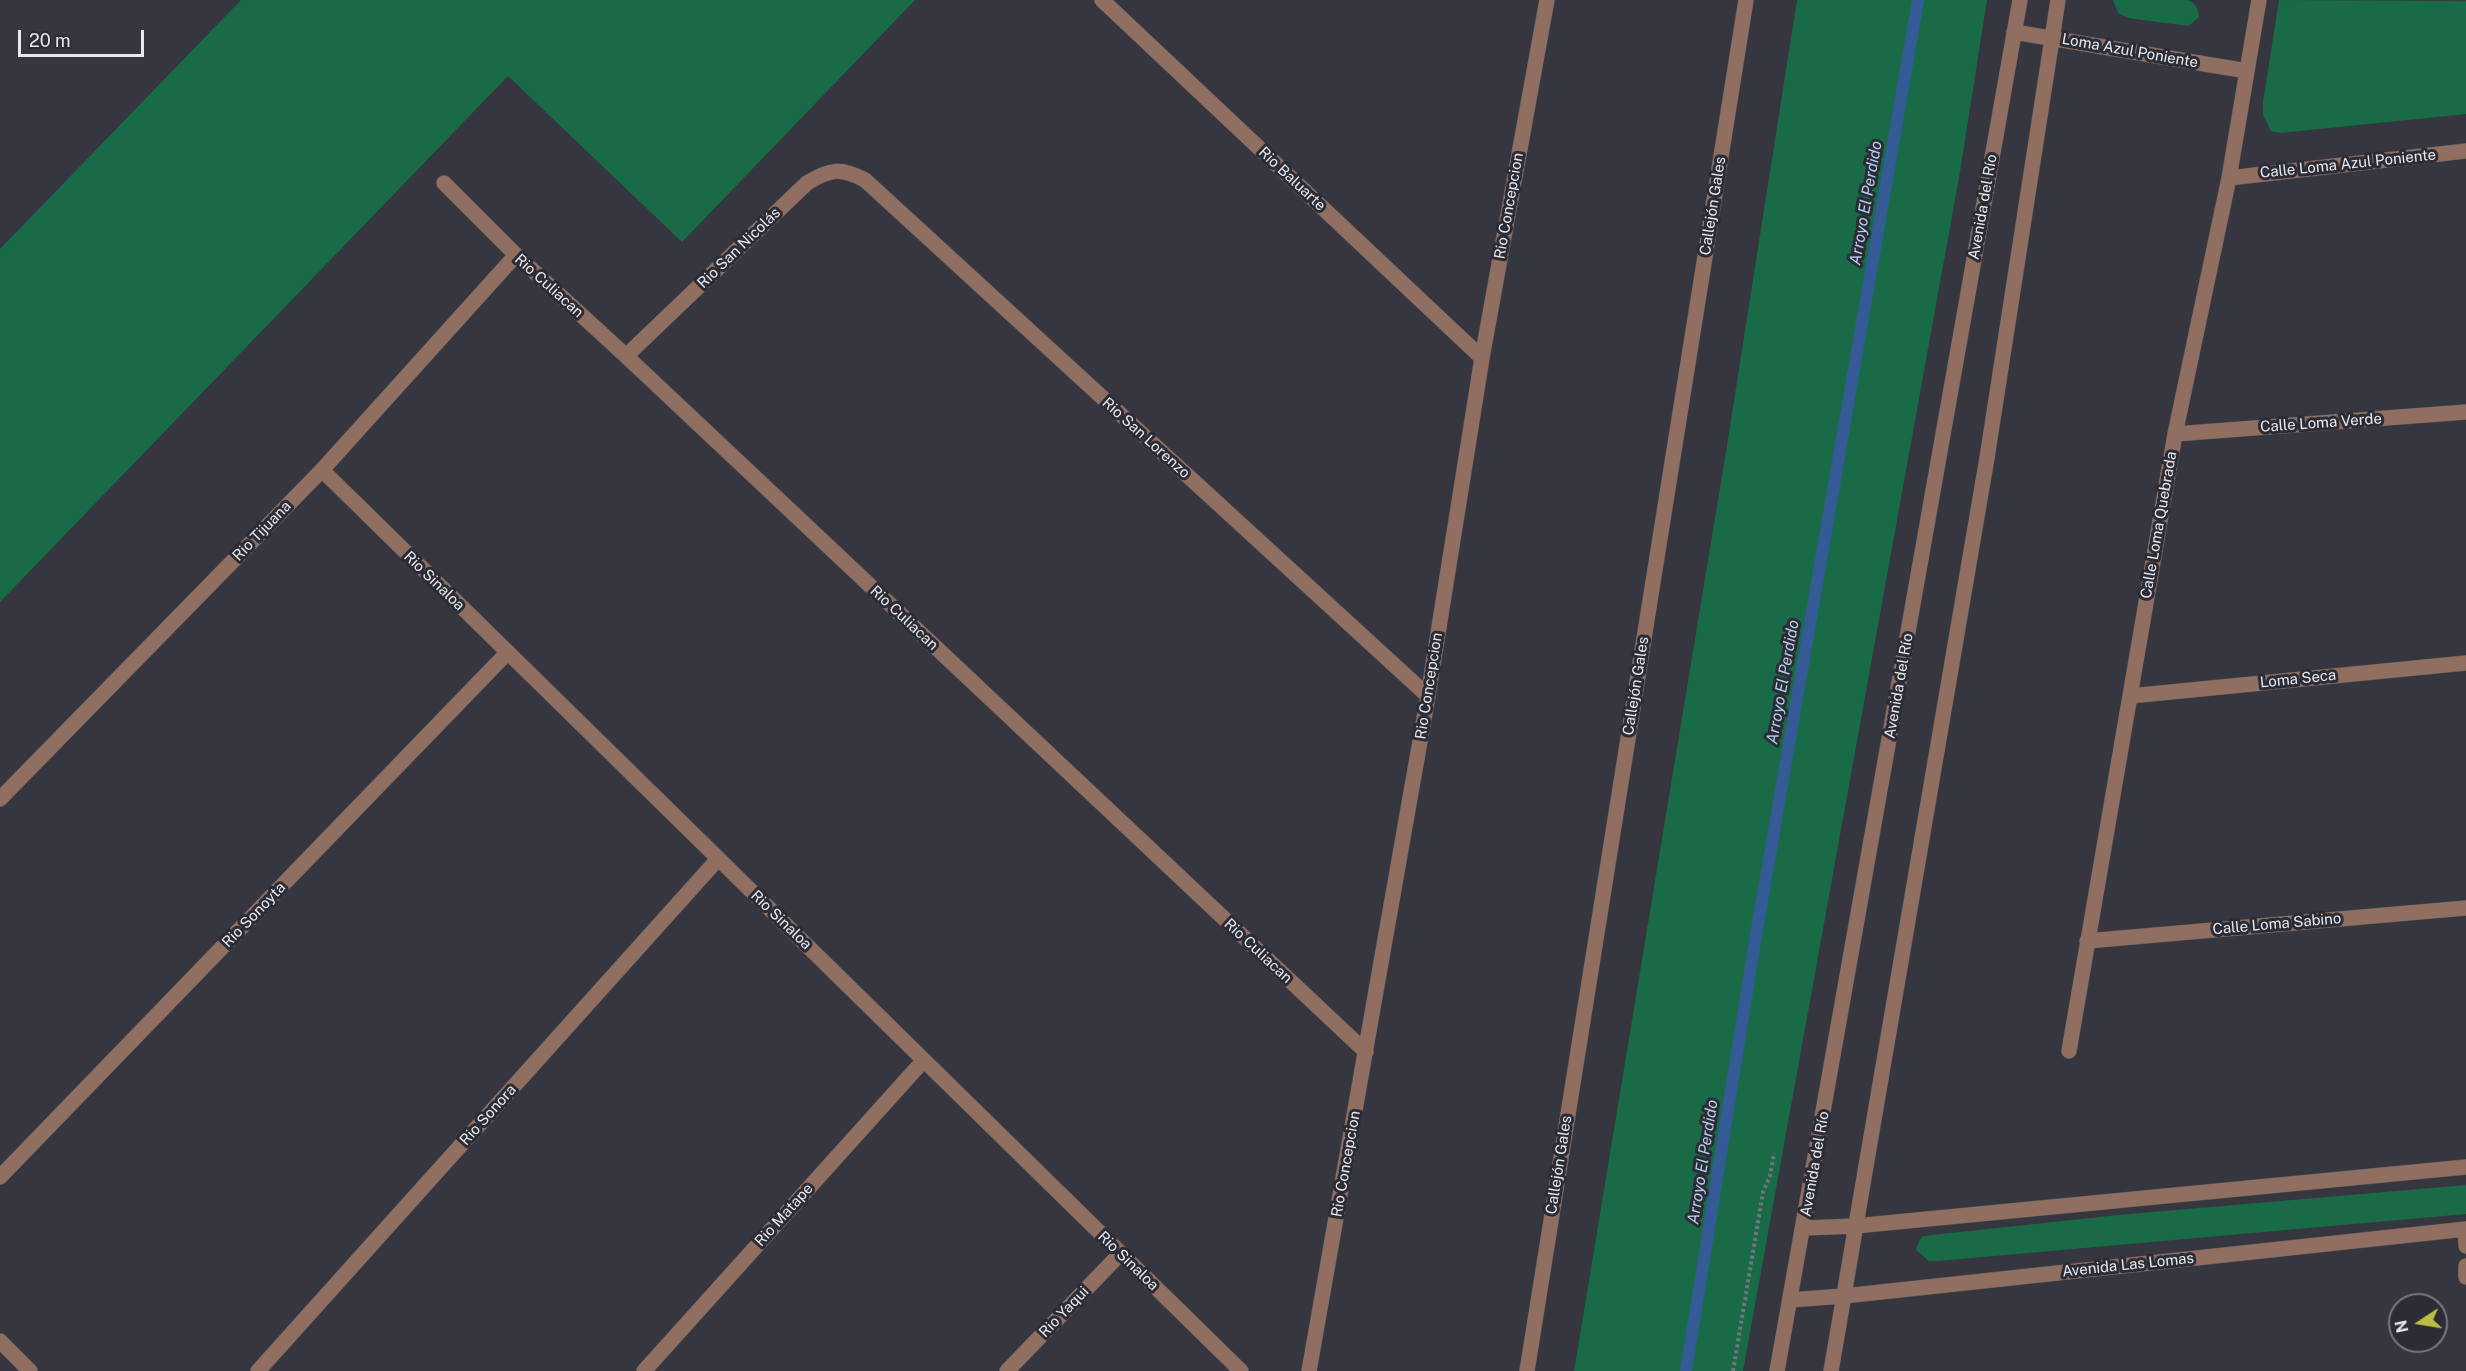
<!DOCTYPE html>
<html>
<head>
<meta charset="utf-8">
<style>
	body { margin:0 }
	#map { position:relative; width:2466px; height:1371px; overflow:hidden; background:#35363f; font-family:"Public Sans",sans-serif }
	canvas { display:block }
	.north { position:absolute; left:2388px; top:1293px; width:60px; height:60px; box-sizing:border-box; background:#2b2c35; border:2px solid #76777f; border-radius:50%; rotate:258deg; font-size:16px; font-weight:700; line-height:24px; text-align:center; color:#e7e8ee }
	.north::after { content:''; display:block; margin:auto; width:21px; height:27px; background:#bdbf43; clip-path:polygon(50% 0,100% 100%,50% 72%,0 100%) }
	.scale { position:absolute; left:18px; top:30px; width:126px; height:27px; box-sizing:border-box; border:3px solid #e7e8ee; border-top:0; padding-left:8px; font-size:18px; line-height:21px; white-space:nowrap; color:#e7e8ee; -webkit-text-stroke:4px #2b2c35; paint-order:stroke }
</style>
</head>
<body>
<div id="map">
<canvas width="2466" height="1371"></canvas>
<div class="north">N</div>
<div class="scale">20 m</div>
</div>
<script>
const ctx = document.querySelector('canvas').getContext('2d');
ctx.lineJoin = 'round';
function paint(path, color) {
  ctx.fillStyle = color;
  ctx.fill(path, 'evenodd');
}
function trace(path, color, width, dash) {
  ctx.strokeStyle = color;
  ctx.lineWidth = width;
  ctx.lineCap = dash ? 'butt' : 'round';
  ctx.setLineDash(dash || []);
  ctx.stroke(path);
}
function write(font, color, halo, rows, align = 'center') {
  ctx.font = font + ' "Public Sans",sans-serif';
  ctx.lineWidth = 6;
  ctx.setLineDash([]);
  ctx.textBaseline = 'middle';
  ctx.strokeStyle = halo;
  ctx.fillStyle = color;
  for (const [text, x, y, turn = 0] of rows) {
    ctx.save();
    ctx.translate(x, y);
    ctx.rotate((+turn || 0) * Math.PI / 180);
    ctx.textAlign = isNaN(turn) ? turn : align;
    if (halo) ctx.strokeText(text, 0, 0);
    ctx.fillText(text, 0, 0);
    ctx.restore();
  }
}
paint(new Path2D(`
	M241,0H915L682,242L508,76L0,602V249Z
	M1797,0H1987L1960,172L1743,1371H1574L1725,458Z
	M2113,0H2187C2196,2 2198,9 2199,17L2189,26L2128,18L2118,13Z
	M2279,0L2466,1V114L2280,133L2271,131L2263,115V102Z
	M2466,1185V1214L1938,1261H1929L1916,1250L1919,1241L1923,1236L2118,1215Z`), '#196b47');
trace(new Path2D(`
	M1686,1371L1756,935L1918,0`), '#355b97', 12);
const minor = new Path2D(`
	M1102,0L1482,358
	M2014,32L2247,71
	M2229,178L2466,151
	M444,183L516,255L626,356L1366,1052
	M626,356L807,183C830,169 840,167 865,180L1428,696
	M2175,434L2466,412
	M322,470L1241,1371
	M2130,696L2466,663
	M0,799L322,470L516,255
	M2087,941L2466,908
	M2069,1051L2175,434L2229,178L2259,0
	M0,1177L508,652
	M1804,1228L1855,1226L2466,1167
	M2465,1229L2466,1246
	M2466,1266V1277
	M1790,1300L1844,1296L2466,1229
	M0,1341L30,1371
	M258,1371L718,859
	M644,1371L924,1060
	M1007,1371L1121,1253
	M1309,1371L1428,696L1482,358L1547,0
	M1527,1371L1746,0
	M1777,1371L2020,0
	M1831,1371L1987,458L2058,0`);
trace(minor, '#51525b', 16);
trace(new Path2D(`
	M1733,1371L1763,1192L1770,1176L1774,1153`), '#73747c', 4, [3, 3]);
trace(minor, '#916f60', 15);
write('15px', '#e7e8ee', '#2b2c35', [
	["Loma Azul Poniente",2130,51,10],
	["Calle Loma Azul Poniente",2348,164,-6],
	["Rio Baluarte",1292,179,43],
	["Rio Concepcion",1509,206,-80],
	["Callejón Gales",1713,206,-81],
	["Avenida del Río",1983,207,-80],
	["Rio San Nicolás",739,248,-44],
	["Rio Culiacan",549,286,42],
	["Calle Loma Verde",2321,423,-4],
	["Rio San Lorenzo",1146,438,42],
	["Calle Loma Quebrada",2159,525,-80],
	["Rio Tijuana",262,531,-46],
	["Rio Sinaloa",434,581,44],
	["Rio Culiacan",904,618,43],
	["Loma Seca",2298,679,-6],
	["Rio Concepcion",1429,686,-81],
	["Callejón Gales",1636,686,-81],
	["Avenida del Río",1899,686,-80],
	["Rio Sonoyta",254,915,-46],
	["Rio Sinaloa",781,920,44],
	["Calle Loma Sabino",2277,924,-5],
	["Rio Culiacan",1258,951,43],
	["Rio Sonora",488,1115,-48],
	["Rio Concepcion",1346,1164,-80],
	["Avenida del Río",1815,1164,-80],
	["Callejón Gales",1559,1165,-81],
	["Rio Matape",784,1215,-48],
	["Rio Sinaloa",1128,1261,44],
	["Avenida Las Lomas",2128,1265,-6],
	["Rio Yaqui",1064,1312,-46]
]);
write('italic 16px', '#b8cef1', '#2b2c35', [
	["Arroyo El Perdido",1866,203,-80],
	["Arroyo El Perdido",1783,682,-80],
	["Arroyo El Perdido",1703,1162,-81]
]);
</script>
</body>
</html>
